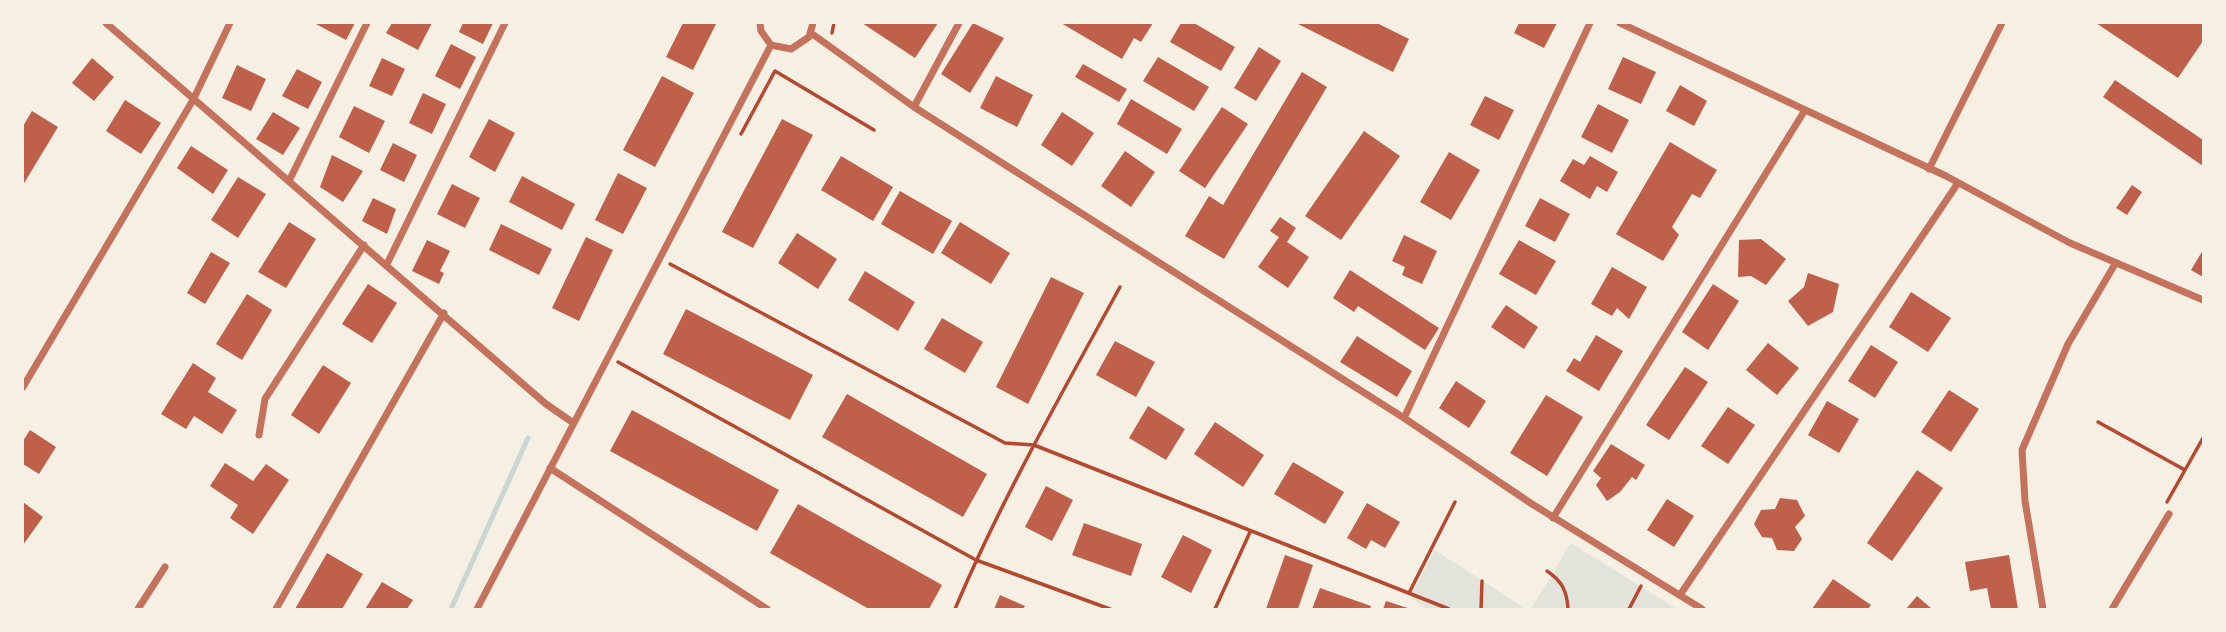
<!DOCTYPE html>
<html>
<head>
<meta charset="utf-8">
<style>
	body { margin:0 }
	#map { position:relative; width:2226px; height:632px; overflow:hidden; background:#f6efe4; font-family:"IBM Plex Sans",sans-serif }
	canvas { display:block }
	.frame { position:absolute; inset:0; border:24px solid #f6efe4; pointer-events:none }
</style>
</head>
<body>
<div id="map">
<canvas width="2226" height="632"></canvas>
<div class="frame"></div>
</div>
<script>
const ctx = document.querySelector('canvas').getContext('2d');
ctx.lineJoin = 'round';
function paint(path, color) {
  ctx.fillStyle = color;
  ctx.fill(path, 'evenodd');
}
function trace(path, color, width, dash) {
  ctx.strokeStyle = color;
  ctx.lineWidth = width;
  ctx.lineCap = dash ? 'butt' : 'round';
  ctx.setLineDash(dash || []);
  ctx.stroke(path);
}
paint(new Path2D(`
	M1571,543L1677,609H1531Z
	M1435,550L1526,609H1427L1410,597Z`), '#e2e4dc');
trace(new Path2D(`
	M451,609L528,438`), '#c9d6d2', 5);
paint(new Path2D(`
	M314,23H355L346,40Z
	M392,23H432L418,50L386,33Z
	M463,23H493L483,44L459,32Z
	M683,23L716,24L693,70L666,57Z
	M862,23H938L915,58Z
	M973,23L1004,38L970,93L941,74Z
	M1061,23H1153L1141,42L1134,38L1122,59Z
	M1181,23H1194L1235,47L1221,71L1170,42Z
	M1296,23H1377L1409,39L1393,72Z
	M1519,23H1557L1544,48L1514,33Z
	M2096,23H2203V41L2178,78Z
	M451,44L476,57L460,89L435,76Z
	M1259,47L1281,61L1256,101L1234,88Z
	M1158,57L1209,87L1194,111L1143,81Z
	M1623,57L1656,72L1641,104L1608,89Z
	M92,58L114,77L94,101L72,83Z
	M382,58L405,69L392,96L369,86Z
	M1083,64L1127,89L1119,102L1075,77Z
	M237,65L266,79L251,111L222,98Z
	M297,69L322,82L308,109L282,96Z
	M1302,72L1327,87L1224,259L1185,236L1209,196L1223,205Z
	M662,76L694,93L655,167L623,150Z
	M996,76L1033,95L1017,127L980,108Z
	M2115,80L2203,140V166L2103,97Z
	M1680,85L1707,101L1694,126L1666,111Z
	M423,93L446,104L432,134L409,123Z
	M1485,96L1514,110L1499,140L1470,125Z
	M1131,99L1182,129L1167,154L1117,124Z
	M125,100L161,123L141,154L106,131Z
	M1598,104L1629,120L1612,153L1581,137Z
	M354,106L385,121L369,153L339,137Z
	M1222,107L1248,124L1205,188L1179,171Z
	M32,111L58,127L23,185V126Z
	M273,112L300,128L283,155L256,139Z
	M1062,112L1094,133L1072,166L1041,145Z
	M489,119L515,133L495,172L469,157Z
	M782,119L813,135L753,248L722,232Z
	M1364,131L1400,156L1341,240L1305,216Z
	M1670,142L1717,170L1700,198L1692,194L1672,227L1679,235L1663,261L1616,234Z
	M393,143L417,155L404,182L380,170Z
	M191,146L228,170L213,194L177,168Z
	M1125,151L1155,172L1131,207L1101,186Z
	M1449,152L1480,170L1451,220L1420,202Z
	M332,155L363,171L343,202L320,187Z
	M841,156L893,187L873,221L821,190Z
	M1590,156L1618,172L1607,192L1597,186L1590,199L1560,181L1573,159L1584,165Z
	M618,173L647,188L623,234L595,220Z
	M522,176L575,204L562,230L509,202Z
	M238,177L266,194L238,238L211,220Z
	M452,184L480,198L465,228L437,214Z
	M2132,185L2142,192L2127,215L2116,208Z
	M900,191L952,221L933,254L881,224Z
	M373,198L396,209L387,234L362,221Z
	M1540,198L1570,214L1555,242L1525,226Z
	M1280,217L1296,228L1287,242L1309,257L1288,288L1258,267L1279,237L1270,231Z
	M289,222L316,239L286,288L258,272Z
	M960,222L1010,253L991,284L941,253Z
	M501,224L552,249L539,275L489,250Z
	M797,233L837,259L818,289L778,263Z
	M1404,235L1437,251L1422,284L1402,275L1405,267L1392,261Z
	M586,237L613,250L579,321L552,308Z
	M1761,239L1786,259L1766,285L1751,276L1738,277L1739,240Z
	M427,240L450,251L440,271L444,273L439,284L412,271Z
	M1519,240L1556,261L1536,295L1499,274Z
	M2203,250V277L2191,270Z
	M211,252L230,263L205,304L187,293Z
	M1612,267L1647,287L1629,319L1617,308L1612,316L1591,304Z
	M1350,270L1439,328L1425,350L1358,306L1354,312L1333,298Z
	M865,271L915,302L898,331L848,300Z
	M1808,273L1839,284L1833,312L1808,326L1788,301L1804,287Z
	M1051,277L1084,293L1028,404L996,387Z
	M368,284L397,303L372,343L342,324Z
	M1713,284L1739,301L1708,350L1682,332Z
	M1911,292L1951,318L1928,352L1889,327Z
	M247,294L272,310L242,360L216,344Z
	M1506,305L1538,327L1524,349L1491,327Z
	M686,309L813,375L790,420L663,354Z
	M942,318L983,342L965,373L924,349Z
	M1596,335L1623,351L1599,391L1566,371L1574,358L1580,362Z
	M1357,336L1412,371L1397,397L1340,362Z
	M1115,341L1155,362L1136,397L1096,375Z
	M1768,343L1799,368L1777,395L1746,370Z
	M1871,345L1898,362L1875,398L1848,381Z
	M193,363L216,378L208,392L237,410L222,434L194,416L186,429L161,414Z
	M323,365L351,383L319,434L291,415Z
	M1685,367L1708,382L1669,440L1646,425Z
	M1456,381L1486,401L1469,428L1439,408Z
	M1949,390L1979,409L1951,452L1921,432Z
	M847,394L987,474L963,517L822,437Z
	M1546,395L1583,417L1547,476L1510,453Z
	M1827,401L1859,419L1839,453L1808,435Z
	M1148,406L1185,429L1166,460L1129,438Z
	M1728,407L1755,425L1728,464L1701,446Z
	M632,410L779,490L757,531L610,451Z
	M1215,422L1264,455L1243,487L1194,454Z
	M30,430L56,447L39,474L23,464V441Z
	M1611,444L1645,465L1636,480L1632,477L1620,492L1607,501L1596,485L1601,478L1593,471Z
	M1293,462L1344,492L1325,524L1274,494Z
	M225,463L253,481L266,464L289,480L253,534L230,518L238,505L210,486Z
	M1917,470L1943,488L1892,561L1867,543Z
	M1046,486L1073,500L1052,541L1025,527Z
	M1780,498L1797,500L1805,516L1795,527L1802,539L1794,551L1777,550L1772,538L1762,537L1754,524L1761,510L1775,509Z
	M1667,499L1694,516L1674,547L1647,530Z
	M23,502L43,517L23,545Z
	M1367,503L1400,522L1385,548L1371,540L1366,549L1347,538Z
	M798,504L942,585L929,609H869L770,553Z
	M1084,523L1142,544L1131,576L1072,555Z
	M1183,535L1212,550L1191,593L1161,577Z
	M327,553L363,574L342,609H295Z
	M1285,555L1313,565L1298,609H1266Z
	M2009,555L2018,609H1991L1987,588L1970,591L1965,562Z
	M1833,579L1871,605L1868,609H1812Z
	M382,582L413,600L407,609H365Z
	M1320,588L1371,606L1370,609H1312Z
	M1000,595L1025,606L1023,609H994Z
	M1917,596L1932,609H1906Z
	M1386,601L1411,609H1383Z`), '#bf614a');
trace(new Path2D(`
	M832,33L834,23
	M741,134L775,71L874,130
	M670,264L1005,443L1034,445L1449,609
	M618,362L976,560L1110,609
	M2098,422L2185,470L2203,438
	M2167,502L2185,470
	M1547,571C1562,581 1567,591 1568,609
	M1409,593L1455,502
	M955,609C1002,498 1062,393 1120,287
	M1215,609L1250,532
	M1481,609L1482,581
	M1629,609L1641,586`), '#b5482f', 3.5);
trace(new Path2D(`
	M106,23L546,404L572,422
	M760,23L761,31L771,45L791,49L809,37L813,23
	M1620,23L1946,176L2070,243L2203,300
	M811,33L914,107L1404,418L1532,504L1702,609
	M914,107L959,23
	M1929,169L2002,23
	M289,181L367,23
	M387,264L505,23
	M23,387L193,100L230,23
	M1404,418L1590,23
	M259,435L265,399L364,245
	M550,468L767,609
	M1553,518L1805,110
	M1680,595L1958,183
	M138,609L165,567
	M276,609L444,313
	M477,609L771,45
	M2043,609L2025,501L2022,450L2068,344L2115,264
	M2112,609L2169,514`), '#c5725c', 7);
</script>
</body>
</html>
